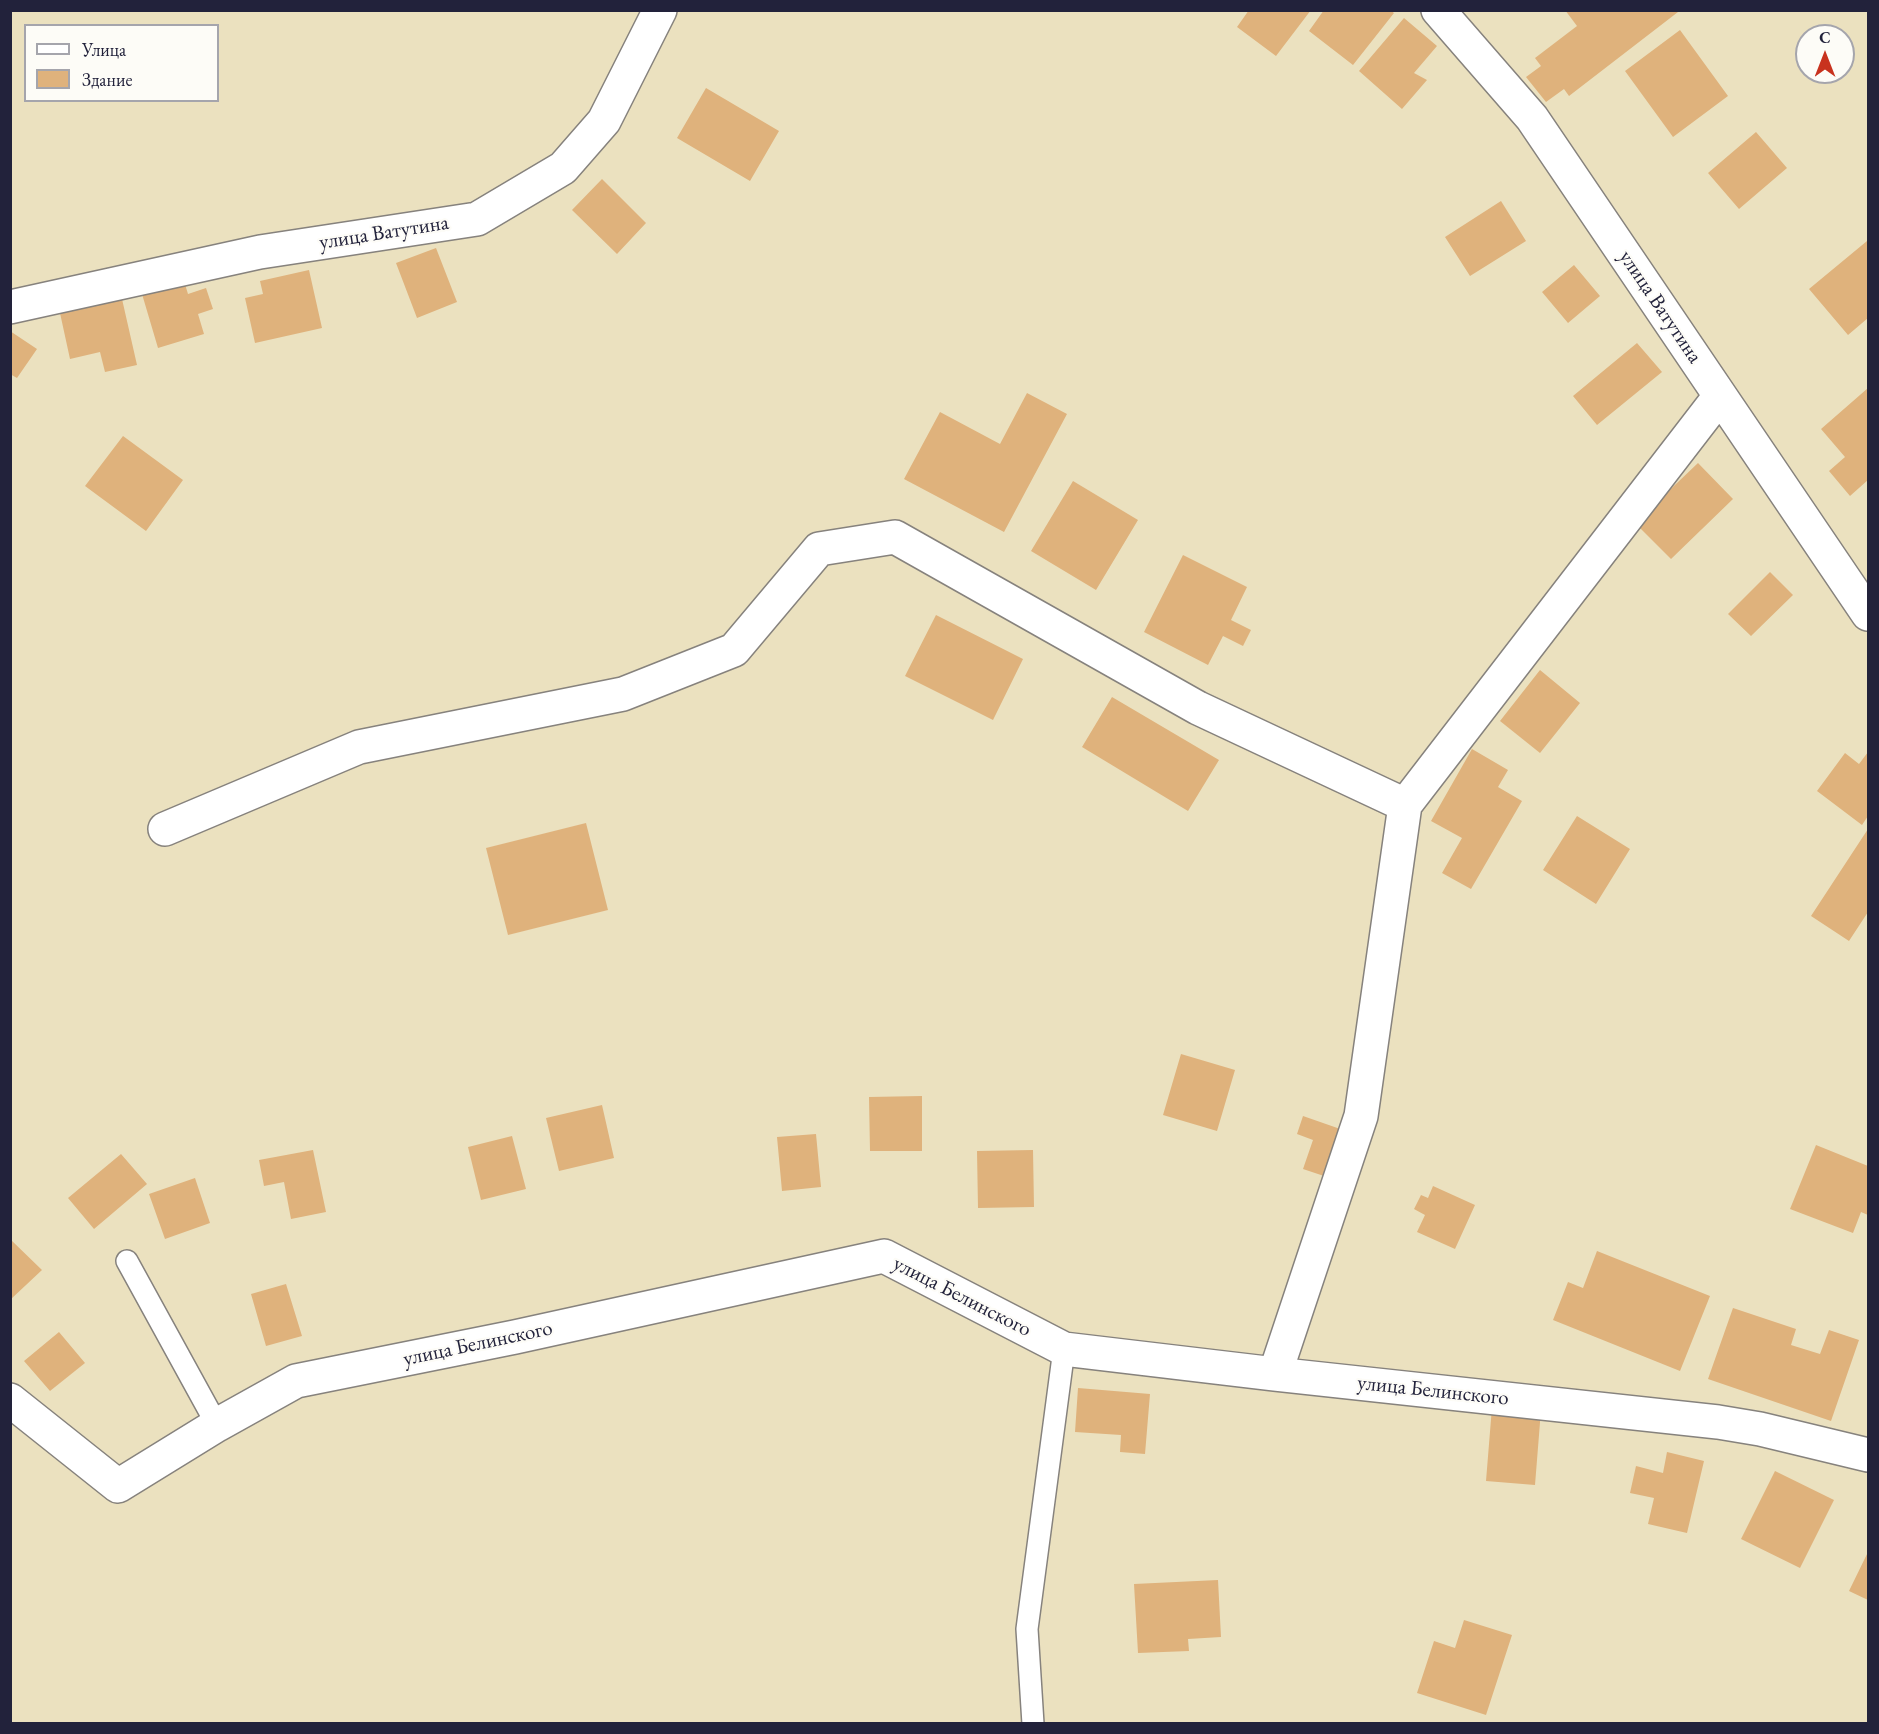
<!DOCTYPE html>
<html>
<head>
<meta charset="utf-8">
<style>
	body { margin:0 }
	#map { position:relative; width:1879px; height:1734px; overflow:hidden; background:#ebe1bf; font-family:"EB Garamond",serif }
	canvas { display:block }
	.frame { position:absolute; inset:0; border:12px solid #22223b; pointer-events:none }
	.legend { position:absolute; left:24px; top:24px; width:195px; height:78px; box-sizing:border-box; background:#fdfcf7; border:2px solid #a5a5ac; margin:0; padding:8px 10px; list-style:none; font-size:18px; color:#22223b }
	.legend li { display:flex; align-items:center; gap:12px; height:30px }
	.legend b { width:30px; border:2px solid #a5a5ac }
	.north { position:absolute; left:1795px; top:24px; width:60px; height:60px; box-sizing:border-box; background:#fdfcf7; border:2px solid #a5a5ac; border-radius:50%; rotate:0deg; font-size:16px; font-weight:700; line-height:24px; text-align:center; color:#22223b }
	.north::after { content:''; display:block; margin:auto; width:21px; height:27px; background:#c8321e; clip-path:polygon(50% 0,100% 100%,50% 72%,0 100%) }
</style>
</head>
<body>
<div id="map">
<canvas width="1879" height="1734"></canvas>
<div class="frame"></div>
<ul class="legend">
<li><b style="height:8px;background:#fff"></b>Улица</li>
<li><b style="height:16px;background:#dfb27c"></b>Здание</li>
</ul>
<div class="north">С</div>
</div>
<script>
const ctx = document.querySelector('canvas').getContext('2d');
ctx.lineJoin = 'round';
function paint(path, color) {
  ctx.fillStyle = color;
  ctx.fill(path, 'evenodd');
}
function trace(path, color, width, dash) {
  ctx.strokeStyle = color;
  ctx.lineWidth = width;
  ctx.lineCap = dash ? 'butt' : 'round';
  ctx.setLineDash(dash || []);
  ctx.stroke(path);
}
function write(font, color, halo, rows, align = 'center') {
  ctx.font = font + ' "EB Garamond",serif';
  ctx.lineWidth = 4.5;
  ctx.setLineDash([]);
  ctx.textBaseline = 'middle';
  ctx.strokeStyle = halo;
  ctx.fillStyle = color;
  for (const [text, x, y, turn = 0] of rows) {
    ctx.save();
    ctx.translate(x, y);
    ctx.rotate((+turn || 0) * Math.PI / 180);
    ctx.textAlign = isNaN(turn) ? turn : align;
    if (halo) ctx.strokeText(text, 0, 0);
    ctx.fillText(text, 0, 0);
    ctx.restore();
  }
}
paint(new Path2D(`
	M1249,10H1311L1276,56L1237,27Z
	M1324,10H1390L1394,13L1353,65L1309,31Z
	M1565,10H1677L1678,12L1569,96L1564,89L1546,102L1526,77L1541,66L1535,58L1577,26Z
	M1404,18L1437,46L1414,73L1427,80L1402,109L1359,71Z
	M1680,30L1728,96L1673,137L1625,71Z
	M706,88L779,131L750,181L677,138Z
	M1756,132L1787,168L1739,209L1708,173Z
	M602,179L646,223L617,254L572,210Z
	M1501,201L1526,241L1470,276L1445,237Z
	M1867,241L1868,243V318L1848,335L1809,289Z
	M436,248L457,302L417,318L396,263Z
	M1574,265L1600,296L1568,323L1542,292Z
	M309,270L322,328L255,343L245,298L263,294L260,281Z
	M184,281L188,294L206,288L213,309L198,314L204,334L158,348L142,294Z
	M122,299L137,365L105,372L100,352L70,359L60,313Z
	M10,331L37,349L17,378L10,374Z
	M1637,343L1662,372L1597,425L1573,396Z
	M1868,388V480L1850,496L1829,471L1845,457L1821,429Z
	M1027,393L1067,414L1004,532L904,479L940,412L1000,444Z
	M123,436L183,480L146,531L85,486Z
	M1698,463L1733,499L1671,559L1635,523Z
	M1073,481L1138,520L1096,590L1031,551Z
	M1183,555L1247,587L1231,620L1251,630L1243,646L1223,636L1208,665L1144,632Z
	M1770,572L1793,595L1751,636L1728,614Z
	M936,615L1023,659L993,720L905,676Z
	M1540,670L1580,703L1540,753L1500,721Z
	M1112,697L1219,760L1188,811L1082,747Z
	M1472,749L1508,770L1498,787L1522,801L1471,889L1442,873L1462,838L1431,821Z
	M1868,752V816L1862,825L1817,791L1845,753L1859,764Z
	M1577,816L1630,849L1596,904L1543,870Z
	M586,823L608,910L508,935L486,848Z
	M1868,829V912L1849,941L1811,916Z
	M1181,1054L1235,1070L1217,1131L1163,1115Z
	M922,1096V1151H870L869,1097Z
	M602,1105L614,1158L559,1171L546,1118Z
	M1303,1116L1346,1131L1330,1178L1303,1169L1313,1140L1297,1134Z
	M816,1134L821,1187L782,1191L777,1137Z
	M512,1136L526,1189L481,1200L468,1147Z
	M1816,1145L1868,1166V1215L1861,1212L1853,1233L1790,1209Z
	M313,1150L326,1212L291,1219L284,1182L264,1186L259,1160Z
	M1033,1150L1034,1207L978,1208L977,1151Z
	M121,1154L147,1184L94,1229L68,1198Z
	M195,1178L210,1223L165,1239L149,1194Z
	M1433,1186L1475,1205L1455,1249L1417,1232L1425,1215L1414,1209L1421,1195L1428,1198Z
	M10,1239L42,1270L10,1300Z
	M1597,1251L1710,1296L1680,1371L1553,1320L1568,1282L1583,1288Z
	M286,1284L302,1336L266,1346L251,1294Z
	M1733,1308L1796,1329L1791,1345L1820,1354L1829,1330L1859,1340L1831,1421L1708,1379Z
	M59,1332L85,1363L50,1391L24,1361Z
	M1078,1388L1150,1394L1145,1454L1120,1452L1121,1435L1075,1432Z
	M1492,1407L1541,1410L1535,1485L1486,1481Z
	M1667,1452L1704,1461L1687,1533L1648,1524L1654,1498L1630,1493L1636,1466L1663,1473Z
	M1775,1471L1834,1500L1800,1568L1741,1539Z
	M1868,1552V1600L1849,1591Z
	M1218,1580L1221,1637L1188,1639L1189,1651L1138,1653L1134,1584Z
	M1464,1620L1512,1635L1486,1715L1417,1693L1434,1641L1455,1648Z`), '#dfb27c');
const lane = new Path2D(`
	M127,1261L217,1425
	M1033,1724L1027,1629L1064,1349`);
const street = new Path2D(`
	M1438,10L1532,118L1868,614
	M10,307L260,252L477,219L563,168L604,121L660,10
	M165,829L359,747L623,694L734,650L819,549L895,537L1198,708L1405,805
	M1275,1374L1361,1116L1405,805L1720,396
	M10,1400L118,1486L217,1425L296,1381L515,1337L884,1256L1064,1349L1275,1374L1718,1422L1760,1429L1868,1455`);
trace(lane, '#86827d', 24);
trace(street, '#86827d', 36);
trace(lane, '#fff', 21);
trace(street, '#fff', 33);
write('21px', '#22223b', '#fdfcf7', [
	["улица Ватутина",384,233,-9],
	["улица Ватутина",1660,307,56],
	["улица Белинского",962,1297,27],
	["улица Белинского",478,1344,-12],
	["улица Белинского",1433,1391,6]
]);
</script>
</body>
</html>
